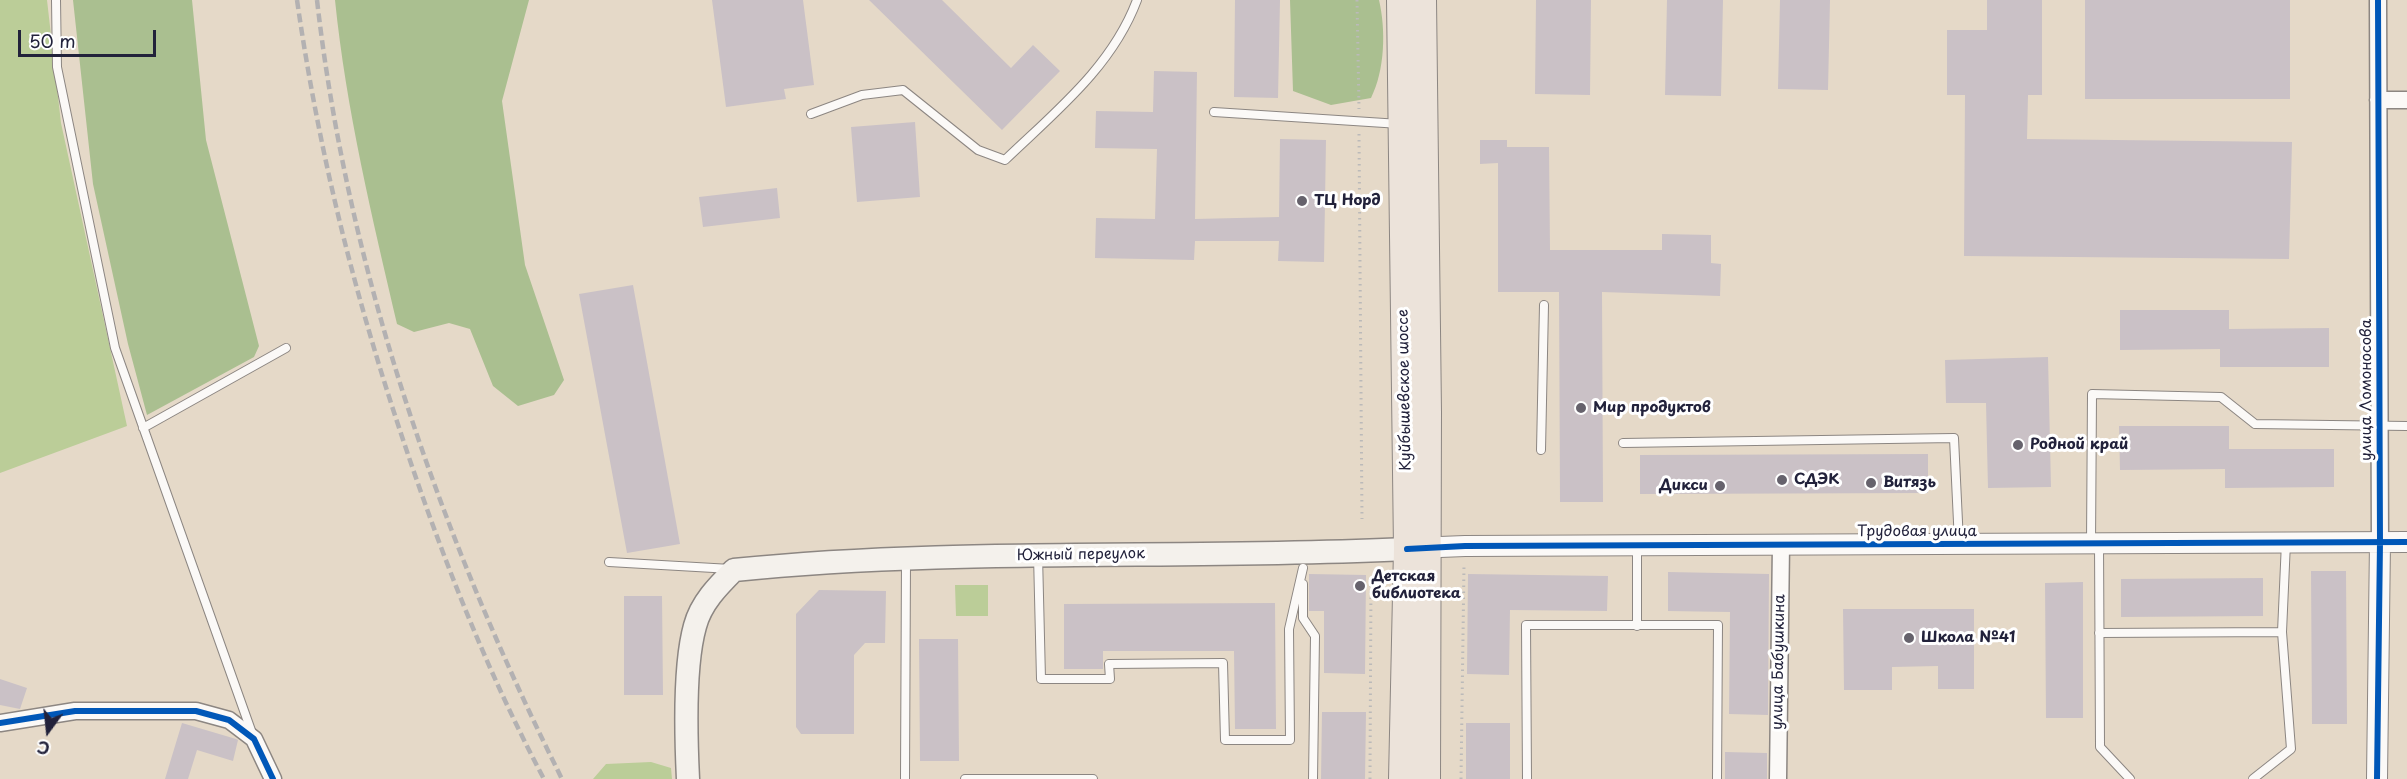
<!DOCTYPE html>
<html>
<head>
<meta charset="utf-8">
<style>
	body { margin:0 }
	#map { position:relative; width:2407px; height:779px; overflow:hidden; background:#e5d9c8; font-family:"Playpen Sans",sans-serif }
	canvas { display:block }
	.north { position:absolute; left:18px; top:701px; width:60px; height:60px; -webkit-text-stroke:4px #fff; paint-order:stroke; rotate:195deg; font-size:16px; font-weight:700; line-height:24px; text-align:center; color:#22223b }
	.north::after { content:''; display:block; margin:auto; width:21px; height:27px; background:#22223b; clip-path:polygon(50% 0,100% 100%,50% 72%,0 100%) }
	.scale { position:absolute; left:18px; top:30px; width:138px; height:27px; box-sizing:border-box; border:3px solid #22223b; border-top:0; padding-left:8px; font-size:18px; line-height:21px; white-space:nowrap; color:#22223b; -webkit-text-stroke:4px #fff; paint-order:stroke }
</style>
</head>
<body>
<div id="map">
<canvas width="2407" height="779"></canvas>
<div class="north">С</div>
<div class="scale">50 m</div>
</div>
<script>
const ctx = document.querySelector('canvas').getContext('2d');
ctx.lineJoin = 'round';
function paint(path, color) {
  ctx.fillStyle = color;
  ctx.fill(path, 'evenodd');
}
function trace(path, color, width, dash) {
  ctx.strokeStyle = color;
  ctx.lineWidth = width;
  ctx.lineCap = dash ? 'butt' : 'round';
  ctx.setLineDash(dash || []);
  ctx.stroke(path);
}
function write(font, color, halo, rows, align = 'center') {
  ctx.font = font + ' "Playpen Sans",sans-serif';
  ctx.lineWidth = 6;
  ctx.setLineDash([]);
  ctx.textBaseline = 'middle';
  ctx.strokeStyle = halo;
  ctx.fillStyle = color;
  for (const [text, x, y, turn = 0] of rows) {
    ctx.save();
    ctx.translate(x, y);
    ctx.rotate((+turn || 0) * Math.PI / 180);
    ctx.textAlign = isNaN(turn) ? turn : align;
    if (halo) ctx.strokeText(text, 0, 0);
    ctx.fillText(text, 0, 0);
    ctx.restore();
  }
}
paint(new Path2D(`
	M0,0H47L61,123L127,426L0,473Z
	M955,585H988V616H956Z
	M651,762L671,768L672,779H593L606,764Z`), '#bbcd98');
paint(new Path2D(`
	M73,0H192L206,140L259,346L254,357L147,415L128,344L93,184Z
	M335,0H529L502,101L525,265L564,380L554,395L518,406L493,386L470,329L449,323L414,332L397,324C372,217 346,109 335,0Z
	M1290,0H1379C1386,30 1385,70 1371,98L1331,105L1293,91Z`), '#aabf90');
paint(new Path2D(`
	M712,0H803L814,85L784,89L786,99L726,107Z
	M869,0H942L1011,68L1033,45L1060,71L1002,130Z
	M1235,0H1280L1278,98L1234,97Z
	M1536,0H1591L1590,95L1535,94Z
	M1667,0H1723L1721,96L1665,95Z
	M1780,0H1830L1828,90L1778,89Z
	M1987,0H2042V95H2028L2027,139L2292,142L2289,259L1964,256L1965,95H1947V30H1987Z
	M2085,0H2290V99H2085Z
	M1154,71L1197,72L1195,219L1279,217L1280,139L1326,140L1324,262L1278,261L1279,241H1195L1194,260L1095,258L1096,218L1155,219L1157,149L1095,148L1096,111L1153,112Z
	M915,122L920,197L857,202L851,127Z
	M1480,140H1507V147H1549L1550,250H1662V234L1711,235V263L1721,264L1720,296L1602,292L1603,502H1560L1559,292H1498V163L1480,164Z
	M777,188L780,218L703,227L699,197Z
	M633,285L680,544L627,553L579,294Z
	M2120,310H2229V329L2329,328V367H2220V349L2120,350Z
	M2048,357L2051,487L1988,488L1986,403H1946L1945,360Z
	M2119,426H2229V449H2334V487L2225,488V469L2120,470Z
	M1928,454V493L1640,494V455Z
	M2311,571H2346L2347,724H2312Z
	M1668,572L1769,574L1768,715L1729,714L1730,612L1668,611Z
	M1309,574L1366,575L1365,674L1324,673V611H1309Z
	M1468,574L1608,576L1607,611L1510,610L1509,675L1467,674Z
	M2263,578V616L2121,617V579Z
	M2083,582V718H2046L2045,583Z
	M819,590L886,591L885,643H865L854,655V734H801L796,727V614Z
	M624,596H662L663,695H624Z
	M1275,603L1276,729H1235L1234,651H1103V669H1064V604Z
	M1843,609H1974V689H1938V666L1892,667V690H1844Z
	M919,639H958L959,761H920Z
	M0,679L27,688L20,709L0,705Z
	M1322,712H1366L1365,779H1321Z
	M182,723L236,739L238,740L233,761L197,750L188,779H165Z
	M1466,723H1510V779H1466Z
	M1725,752L1767,753V779H1725Z`), '#cac1c6');
const service = new Path2D(`
	M56,0L57,67L115,348L253,736
	M1214,112L1400,124
	M811,114L862,95L903,90L978,150L1005,160C1055,112 1112,67 1137,0
	M143,428L286,348
	M1623,443L1954,438L1959,543
	M1541,450L1544,305
	M2091,543L2092,394L2221,397L2255,424L2407,426
	M2099,543L2100,747L2130,779
	M1637,546V626
	M1038,555L1041,679H1110L1109,664L1223,663L1225,740H1290L1289,629L1303,568
	M609,562L731,569
	M1303,584V618L1315,636L1313,779
	M2099,633L2282,632
	M905,779L906,560
	M965,779H1093
	M1527,779L1526,625H1718L1717,779
	M2253,779L2291,749L2282,632L2286,542`);
const minor = new Path2D(`
	M2378,0L2380,542
	M2378,100H2407
	M0,723L75,711H196L229,720L254,739L273,779
	M1778,779L1781,544`);
const tertiary = new Path2D(`
	M1415,548L1465,546L2407,542
	M2377,779L2380,542`);
const secondary = new Path2D(`
	M688,779C686,738 684,665 695,626C701,603 718,586 734,570C958,547 1183,560 1407,549`);
const primary = new Path2D(`
	M1400,0L1407,549L1402,779
	M1423,0L1428,412L1427,779`);
trace(service, '#8c8682', 10);
trace(minor, '#8c8682', 19);
trace(tertiary, '#8c8682', 22);
trace(secondary, '#8c8682', 25);
trace(primary, '#8c8682', 28);
trace(new Path2D(`
	M1357,0L1359,109
	M1359,134L1362,519
	M1370,779L1371,578
	M1461,779L1464,565`), '#bbbab9', 3, [1.5, 4.5]);
trace(service, '#fbf9f7', 8);
trace(minor, '#fbf9f7', 16);
trace(tertiary, '#fbf9f7', 20);
trace(secondary, '#f4f1ec', 22);
trace(primary, '#ece3da', 26);
trace(new Path2D(`
	M297,0C321,167 360,316 415,475C451,579 492,681 544,779
	M317,0C348,272 440,535 562,779`), '#b3b1b2', 4.5, [9, 4.5]);
trace(new Path2D(`
	M1407,549L1465,546L2407,542
	M0,723L75,711H196L229,720L254,739L273,779
	M2377,779L2380,542L2378,0`), '#0057b8', 6);
for (const [x, y, r, color] of [
	[1302,201,6,"#66626c"],
	[1581,408,6,"#66626c"],
	[2018,445,6,"#66626c"],
	[1782,480,6,"#66626c"],
	[1871,483,6,"#66626c"],
	[1720,486,6,"#66626c"],
	[1360,586,6,"#66626c"],
	[1909,638,6,"#66626c"]
]) {
  const dot = new Path2D();
  dot.arc(x, y, r, 0, 2 * Math.PI);
  ctx.fillStyle = color;
  ctx.fill(dot);
  trace(dot, '#fff', 2);
}
write('bold 15px', '#22223b', '#fff', [
	["ТЦ Норд",1314,201],
	["Мир продуктов",1593,408],
	["Родной край",2030,445],
	["СДЭК",1794,480],
	["Витязь",1883,483],
	["Дикси",1708,486,"right"],
	["Детская",1372,577],
	["библиотека",1372,594],
	["Школа №41",1921,638]
], 'left');
write('15px', '#22223b', '#fff', [
	["Куйбышевское шоссе",1405,390,-91],
	["улица Ломоносова",2367,390,-90],
	["Трудовая улица",1917,532],
	["Южный переулок",1081,555,-1],
	["улица Бабушкина",1779,662,-89]
]);
</script>
</body>
</html>
